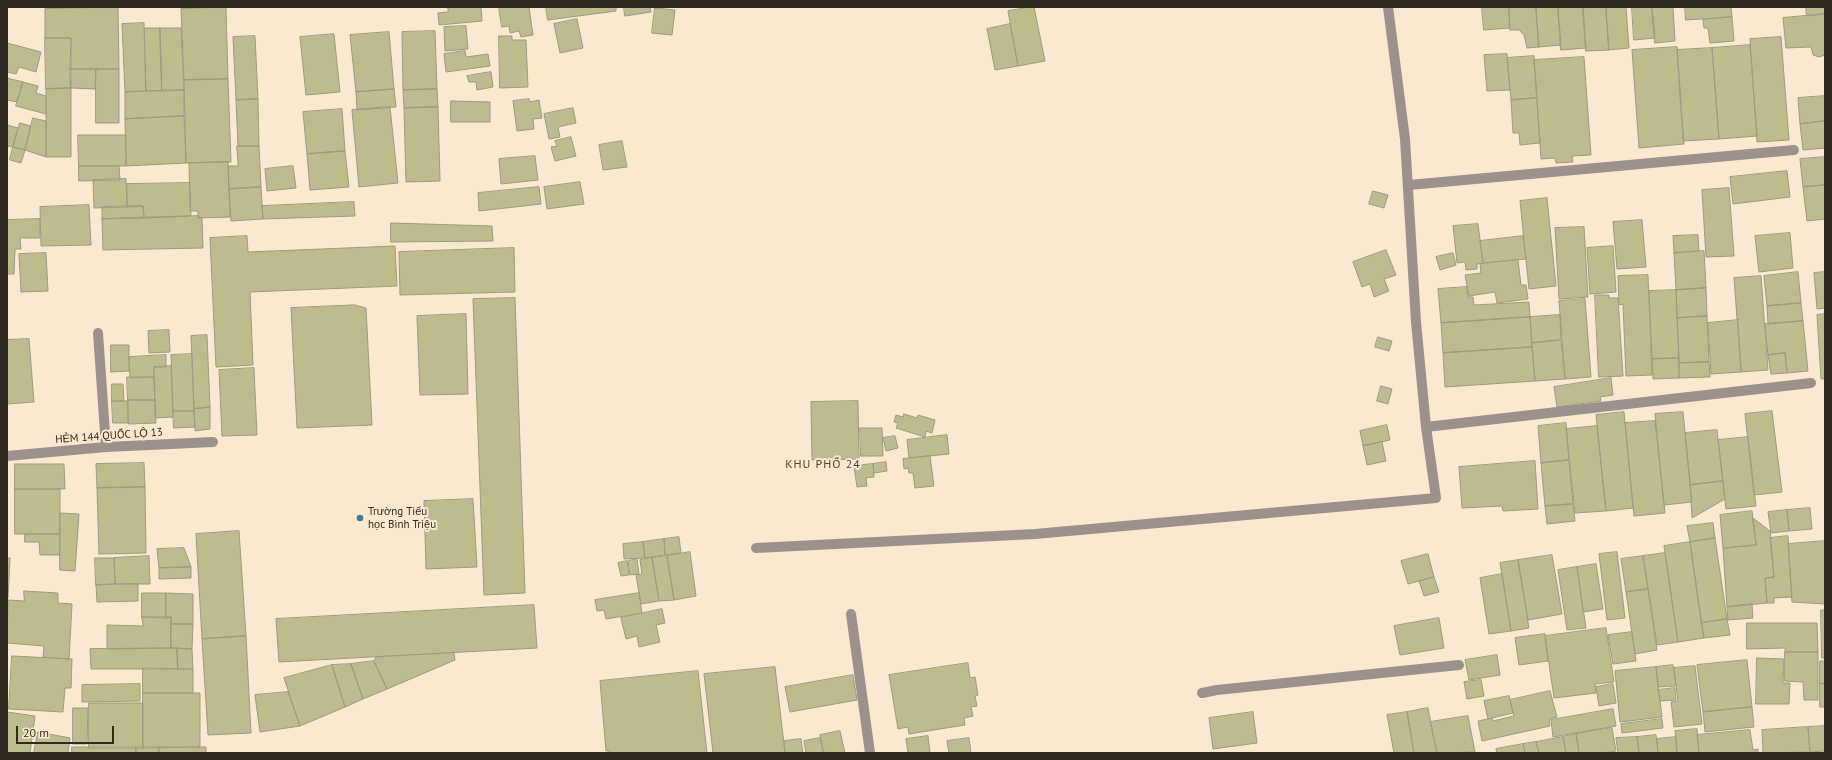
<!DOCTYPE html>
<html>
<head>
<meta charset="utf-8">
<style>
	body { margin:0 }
	#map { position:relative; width:1832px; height:760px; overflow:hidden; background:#fae8cf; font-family:"PT Sans",sans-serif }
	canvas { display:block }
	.frame { position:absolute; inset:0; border:8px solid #312a21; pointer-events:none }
	.scale { position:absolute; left:16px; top:726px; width:98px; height:18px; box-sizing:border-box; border:2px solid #312a21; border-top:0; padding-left:5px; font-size:12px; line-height:14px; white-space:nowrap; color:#312a21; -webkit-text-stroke:3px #fae8cf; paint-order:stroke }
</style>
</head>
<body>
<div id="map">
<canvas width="1832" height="760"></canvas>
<div class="frame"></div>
<div class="scale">20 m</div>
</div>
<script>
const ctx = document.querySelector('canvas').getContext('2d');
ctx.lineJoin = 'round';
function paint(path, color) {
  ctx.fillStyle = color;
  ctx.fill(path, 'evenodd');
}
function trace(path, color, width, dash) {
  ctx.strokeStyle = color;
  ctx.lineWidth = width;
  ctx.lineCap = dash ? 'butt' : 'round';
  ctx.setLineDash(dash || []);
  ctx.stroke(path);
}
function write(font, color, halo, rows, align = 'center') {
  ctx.font = font + ' "PT Sans",sans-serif';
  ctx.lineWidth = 4;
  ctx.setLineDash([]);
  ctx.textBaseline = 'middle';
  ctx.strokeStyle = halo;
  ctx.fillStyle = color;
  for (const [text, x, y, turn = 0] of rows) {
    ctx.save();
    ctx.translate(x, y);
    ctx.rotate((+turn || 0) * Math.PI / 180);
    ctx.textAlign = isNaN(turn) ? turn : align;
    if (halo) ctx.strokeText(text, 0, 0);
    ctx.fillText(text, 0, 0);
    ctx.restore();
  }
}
const building = new Path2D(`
	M448,7H481L482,21L439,25L438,13L448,12Z
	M499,7H529L533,35L521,37L519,31L510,33L509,26L502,27Z
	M546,7H616V11L548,20Z
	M624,7H650L651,12L625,16Z
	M1034,7L1045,61L1018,66L1008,11Z
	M1482,7H1509L1510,28L1484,30Z
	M1509,7H1536L1539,47L1527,48L1524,35L1519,30H1510Z
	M1536,7H1558L1561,45L1539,47Z
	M1558,7H1583L1586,48L1561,50Z
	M1583,7H1606L1609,50L1586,51Z
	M1606,7H1626L1629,48L1609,50Z
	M1632,7H1652L1655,38L1634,40Z
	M1652,7H1673L1675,41L1655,43Z
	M1685,7H1731L1732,17L1686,20Z
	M1806,7H1825V14L1807,16Z
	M118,8L119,69H70L71,38H45V9Z
	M226,8L228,79L184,80L181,9Z
	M655,8L675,10L672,35L652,33Z
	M1825,14V55L1819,57L1813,55L1811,47L1786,48L1783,18Z
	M1732,17L1734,41L1710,43L1708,28H1704L1703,20Z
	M577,19L583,48L560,53L554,24Z
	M144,23L146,91L125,92L122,24Z
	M1010,24L1018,66L995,70L987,29Z
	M466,26L468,49L445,51L444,27Z
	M145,28H160L162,91H146Z
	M160,28H181L184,90L162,91Z
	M435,31L437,89L403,90L402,32Z
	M389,32L394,89L356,92L350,35Z
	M334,34L340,92L306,95L300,37Z
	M255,36L258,99L236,100L233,37Z
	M499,36H512V40H526L528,87L500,88Z
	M1781,37L1789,140L1757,142L1750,39Z
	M45,38H71V88L46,89Z
	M7,43L41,52L36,72L19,67L16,74L7,72Z
	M1750,45L1757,136L1719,139L1712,48Z
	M1677,47L1684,144L1639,148L1632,50Z
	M1712,48L1719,139L1683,141L1677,50Z
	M465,51L466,57L488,54L490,66L446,72L444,54Z
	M1507,54L1510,90L1487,91L1484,55Z
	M1534,56L1537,98L1511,100L1507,58Z
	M1584,57L1591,155L1572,156L1573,162L1556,163L1555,158L1541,159L1534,60Z
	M70,69H96L95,89L71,88Z
	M96,69H119V123H96Z
	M491,72L493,87L477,90L476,82H469L467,76Z
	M7,78L23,82L17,102L7,100Z
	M228,79L231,162L186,163L184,80Z
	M23,82L38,86L36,93L46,96V114L16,106Z
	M71,88V157H46V89Z
	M394,89L396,107L357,110L356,92Z
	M437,89L438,107L404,108L403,90Z
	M184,90V116L125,119V92Z
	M1825,96V121L1800,124L1798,98Z
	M1537,98L1540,143L1520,145L1519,133H1513L1511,100Z
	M258,99L259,146H238L236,100Z
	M529,99L530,102L539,100L542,118L533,119L534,129L517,131L513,101Z
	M451,101L490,102V122H451Z
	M390,107L398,183L359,187L352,110Z
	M438,107L440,181L406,182L404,108Z
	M573,108L576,123L558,127L560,137L549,139L544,114Z
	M342,109L345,151L307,154L303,112Z
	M184,116L186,163L126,166L125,119Z
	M33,118L46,121V157L25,150Z
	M1825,121V148L1803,150L1800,124Z
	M20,123L31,126L25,150L13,147Z
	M7,125L18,128L13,147L7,146Z
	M78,135H126V166H79Z
	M571,137L576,156L555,161L551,147L557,146L555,141Z
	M622,141L627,167L603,170L599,145Z
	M237,146H259L261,187L229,189L228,166H238Z
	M13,147L25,150L21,163L10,160Z
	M345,151L349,187L310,190L307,154Z
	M535,156L538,180L501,184L499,159Z
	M1825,157V185L1803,187L1800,159Z
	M228,162L230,217L198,218V211H190L189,163Z
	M79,166H119L120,180L79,181Z
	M293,166L296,188L267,191L265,169Z
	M1787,171L1790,197L1733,204L1730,177Z
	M126,179L127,207L94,208L93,180Z
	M580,182L584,204L547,209L544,187Z
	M190,183L191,216L144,218L143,206L127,207V184Z
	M1825,185V219L1807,221L1803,187Z
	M261,187L263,219L231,221L229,189Z
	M539,187L541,204L479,211L478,193Z
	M1729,188L1734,256L1706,257L1702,190Z
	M1373,191L1388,195L1384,208L1369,204Z
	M1547,198L1556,286L1529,289L1520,201Z
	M354,202L355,216L263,219L262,206Z
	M89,205L91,245L41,246L40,207Z
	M143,206L144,218L102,219V207Z
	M198,216V218H202L203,248L103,250L102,219Z
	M40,219V238H20L21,249H15L14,274H7V220Z
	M1642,220L1646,267L1617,269L1613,222Z
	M391,223L492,226L493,241L391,242Z
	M1478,224L1483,263L1477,264V269L1466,270L1465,262L1457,263L1453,226Z
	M1584,227L1588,297L1559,299L1555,228Z
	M1790,233L1793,268L1759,272L1755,236Z
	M1698,235L1699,251L1674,253L1673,236Z
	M247,236L248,252L395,246L397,286L250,292L253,365L216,367L210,238Z
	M1523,236L1526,259L1483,263L1480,241Z
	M1613,246L1616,292L1590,294L1587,248Z
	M514,248L515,292L400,295L399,252Z
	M1386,250L1396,275L1384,279L1389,291L1374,297L1370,284L1362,287L1353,262Z
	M1704,251L1706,288L1676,290L1674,253Z
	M46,253L48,291L21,292L19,254Z
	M1453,253L1456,265L1440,270L1436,257Z
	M1518,260L1521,285H1526L1528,299L1497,303L1495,292L1469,296L1465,275L1481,273L1480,264Z
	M1798,272L1801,303L1767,306L1764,276Z
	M1825,272V308L1817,309L1814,273Z
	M1648,275L1652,375L1626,376L1623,304L1619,305L1618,276Z
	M1761,276L1768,370L1741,372L1734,278Z
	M1467,287L1468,297H1473L1474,305L1529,302L1530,317L1441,323L1438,289Z
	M1706,288L1707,316L1677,318L1676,290Z
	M1676,290L1679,358L1652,359L1649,291Z
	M1595,295H1609V298H1618L1623,376L1599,377Z
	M515,298L525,593L484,595L473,299Z
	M1585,299L1591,377L1565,379L1559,301Z
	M1801,303L1803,321L1768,324L1767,306Z
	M355,305L366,308L372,425L297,428L291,308Z
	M466,314L468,394L420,395L417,316Z
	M1825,314V379H1821L1817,315Z
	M1560,315L1561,340L1532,343L1530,317Z
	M1707,316L1709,362L1679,363L1677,318Z
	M1530,317L1532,347L1443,353L1441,323Z
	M1738,320L1741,372L1711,374L1708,323Z
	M1803,321L1808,371L1787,373L1785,353L1768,355L1765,324Z
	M169,330L170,352L149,353L148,331Z
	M207,335L210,407L194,409L191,336Z
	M1378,337L1392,341L1389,351L1375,347Z
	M29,339L34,402L7,404V340Z
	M1561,340L1565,379L1535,381L1532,343Z
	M111,345H129V371L111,372Z
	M1532,347L1535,381L1445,387L1443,353Z
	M1785,353L1787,373L1771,374L1768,355Z
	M192,354L194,411H173L171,355Z
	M166,355V367H154V377L130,378L129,357Z
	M1679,358V378L1653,379L1652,359Z
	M1709,362L1710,377L1679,378V363Z
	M171,366L173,417L155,418L154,367Z
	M254,368L257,435L222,436L219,370Z
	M127,377H154L155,400H128Z
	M1611,378L1613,395L1600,397L1601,401L1557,407L1554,387Z
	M112,384H123L124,401H112Z
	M1381,386L1392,389L1388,404L1377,401Z
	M128,400H155L156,423L129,424Z
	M112,401H128V423H113Z
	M858,401L859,459L812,460L811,402Z
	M210,407V429L195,431L194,409Z
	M173,411H194L195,427L174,428Z
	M1772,411L1782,492L1754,495L1745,414Z
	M1624,412L1633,508L1606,511L1596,415Z
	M1683,412L1692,502L1664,505L1655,414Z
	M904,414L917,418L918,415L935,420L932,433L926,431L925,437L896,428L898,423L894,422L896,415L903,417Z
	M1655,421L1665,513L1634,516L1625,423Z
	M1566,423L1569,460L1541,463L1538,426Z
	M1387,425L1390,440L1363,446L1360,431Z
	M1597,426L1606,511L1575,513L1566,429Z
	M860,428H882L883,456H861Z
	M1717,430L1723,481L1690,485L1685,433Z
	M947,435L949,454L909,458L907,440Z
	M895,436L898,448L886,451L883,438Z
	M1748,437L1756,506L1726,509L1718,440Z
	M1382,442L1386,461L1367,465L1363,446Z
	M930,456L934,486L915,488L913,473H909L908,468L904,469L903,459Z
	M1569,460L1573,504L1545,506L1541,463Z
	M1535,461L1538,509L1503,511L1502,506L1462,508L1459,467Z
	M886,462L887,471L874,473L873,464Z
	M144,463L145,487L97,488L96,464Z
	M15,464H64L65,489H15Z
	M873,464L874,477L866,478L867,486L857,487L854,466Z
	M1723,481L1725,499L1692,518L1690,485Z
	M145,487L146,553L99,554L97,488Z
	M15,489H60V534H15Z
	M473,499L477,567L426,569L424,501Z
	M1573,504L1575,521L1547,524L1545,506Z
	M1810,508L1812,529L1789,531L1787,510Z
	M1787,510L1789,531L1771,533L1768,512Z
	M1752,511L1756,545L1723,548L1720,515Z
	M60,513L79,514L75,571L60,570Z
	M1753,518L1770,531L1774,577L1765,578L1767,603L1727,607L1723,548L1756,545Z
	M1713,523L1715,538L1690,542L1687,526Z
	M239,531L246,636L202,639L196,534Z
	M25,534H60V555H40L39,542H25Z
	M1788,536L1792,597L1774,598V603H1767L1765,578L1774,577L1770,538Z
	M679,537L681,553L665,555L664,539Z
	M1715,538L1727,619L1701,623L1690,542Z
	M664,539L665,555L645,558L643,542Z
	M1825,541V604L1792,602L1788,544Z
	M643,542L645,558L624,559L623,544Z
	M1690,542L1704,638L1678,642L1664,546Z
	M184,548L191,567L159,568L157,549Z
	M690,552L696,596L674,600L667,556Z
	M1617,552L1625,618L1607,620L1599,554Z
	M1665,553L1678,642L1657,645L1643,556Z
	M1428,554L1434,577L1408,584L1401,561Z
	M1552,555L1562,614L1528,620L1518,560Z
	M149,556L150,584H115L114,558Z
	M667,556L674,600L659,601L652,558Z
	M1643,556L1648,589L1626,592L1621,559Z
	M7,558H10L8,598H7Z
	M95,558H114L115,584L96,585Z
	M652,558L659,601L641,604L636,575L642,574L640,560Z
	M637,559L639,574L630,575L628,561Z
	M1518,560L1529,628L1511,631L1500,563Z
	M627,561L629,575L621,576L618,563Z
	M1596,564L1603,609L1583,612L1577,567Z
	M191,567V578L159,579V568Z
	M1577,567L1586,628L1567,630L1558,570Z
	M1502,574L1511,631L1489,634L1480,578Z
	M1434,577L1439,592L1424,596L1419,581Z
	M138,584V601L97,602L96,585Z
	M1648,589L1657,650L1635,654L1626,592Z
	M24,591L58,593V603L72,604L69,659L43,657L44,646L7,643L8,600L24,601Z
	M142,593H166V618L142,617Z
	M166,593L193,594V624H171V617L166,618Z
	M639,593L642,613L606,619L604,610L597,611L595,600Z
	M1752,604L1753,618L1728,620L1727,607Z
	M534,605L537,648L279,662L276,619Z
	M662,609L665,623L656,625L660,642L639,647L637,636L626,639L621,618Z
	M1821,610H1825V658H1822Z
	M142,617H171V648L107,649V625L143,626Z
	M1439,618L1444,648L1400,655L1394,626Z
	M1727,619L1730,635L1704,638L1701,623Z
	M1747,623H1817L1818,652H1785V648L1747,649Z
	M171,624H193L192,649L171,648Z
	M1606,628L1614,682L1595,684L1596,693L1554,698L1545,636Z
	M1632,632L1636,661L1613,664L1608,635Z
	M1545,634L1548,661L1519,665L1515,638Z
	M246,636L251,733L208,735L202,639Z
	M171,648H177L178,669H91L90,649Z
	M177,648L192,649L193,669H178Z
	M1785,652H1818V700H1804L1803,682L1785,681Z
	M454,653L455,660L387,689L374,661L376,657Z
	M1497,655L1500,675L1469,680L1465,660Z
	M12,656L72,659L71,688H65L63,712L9,709Z
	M1757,658L1784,659L1783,683H1790L1789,704H1756Z
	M1747,660L1752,707L1703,712L1697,665Z
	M374,661L387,689L363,699L351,664Z
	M1820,661H1825V684L1820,683Z
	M968,663L970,678L975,677L978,695L975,696L977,706L971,707L973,716L964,718L965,725L909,734L908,727L898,729L889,675Z
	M351,664L363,699L345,707L332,665Z
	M332,665L345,707L300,726L284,678Z
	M1673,665L1676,686L1658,687L1656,667Z
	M1695,666L1702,724L1674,727L1671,702L1678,701L1674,668Z
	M775,667L785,753H713L704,674Z
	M1656,667L1662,717L1620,722L1615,671Z
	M143,668L193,669V693H143Z
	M698,671L707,753H609V751H606L600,681Z
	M853,675L857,700L790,712L785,687Z
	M1481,680L1484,696L1467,699L1464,682Z
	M1820,683L1825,684V707H1820Z
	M140,684V701L82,702V685Z
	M1613,684L1616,703L1599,706L1596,687Z
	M1675,688L1676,700L1660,701L1658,690Z
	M1550,691L1557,717L1549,719L1550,726L1482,741L1478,721L1492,718L1493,721L1514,716L1510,700Z
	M288,692L300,726L260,732L255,695Z
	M143,693H200V747L143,748Z
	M1509,696L1513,713L1488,719L1484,701Z
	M89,703H143V748H89Z
	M1752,707L1754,727L1705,732L1703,712Z
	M73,708H88L87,744H73Z
	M1428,708L1437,753H1414L1407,712Z
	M1613,709L1616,726L1553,737L1551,720Z
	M7,712L35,716L30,753H7Z
	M1253,712L1257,743L1213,749L1209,718Z
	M1407,712L1414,753H1394L1387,715Z
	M1468,716L1475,752L1437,753L1430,722Z
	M1662,719L1663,728L1622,733L1621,724Z
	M1825,726V751L1810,752L1808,727Z
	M1808,727L1810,752L1763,753L1762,730Z
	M1612,728L1616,751L1603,753H1579L1576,734Z
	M1697,729L1699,753H1677L1675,731Z
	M1750,730L1753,750L1758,749V753H1699L1697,735Z
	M840,731L845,753H824L820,735Z
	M38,732L70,738L68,753H34Z
	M1576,734L1579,753H1566L1563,737Z
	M1656,735L1658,753H1639L1637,737Z
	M928,736L930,753H908L906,739Z
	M1563,737L1566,753H1539L1536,742Z
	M1637,737L1639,753H1618L1616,738Z
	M1676,737L1677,753H1658L1657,739Z
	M820,738L823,753H806L804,741Z
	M969,738L971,753H949L947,741Z
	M801,739L803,753H785L784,741Z
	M1536,742L1539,753H1525L1523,744Z
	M1523,744L1525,753H1497L1496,749Z
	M72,747H136V753H72Z
	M136,747H159V753H136Z
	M159,747H206V753H159Z`);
paint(building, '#bebc8d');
trace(building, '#9c9b80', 1);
trace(new Path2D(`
	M1409,185L1794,150
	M98,333L106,447
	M1426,427L1811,383
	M7,456L106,447L213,442
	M756,548L1035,534L1436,498L1426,427L1416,322L1405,139L1388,7
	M851,614L870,753
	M1202,693L1217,690L1459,665`), '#9d918b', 10);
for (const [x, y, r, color] of [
	[360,518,4,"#417e95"]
]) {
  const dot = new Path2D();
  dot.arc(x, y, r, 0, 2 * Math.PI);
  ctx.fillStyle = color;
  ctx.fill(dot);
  trace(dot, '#fae8cf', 1.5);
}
write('11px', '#312a21', '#fae8cf', [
	["HẺM 144 QUỐC LỘ 13",109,436,-4]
]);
write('11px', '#312a21', '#fae8cf', [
	["Trường Tiểu",368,512],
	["học Bình Triệu",368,525]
], 'left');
ctx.letterSpacing = '1px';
write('12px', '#52442f', '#fae8cf', [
	["KHU PHỐ 24",823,465]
]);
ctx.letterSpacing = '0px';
</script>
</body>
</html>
